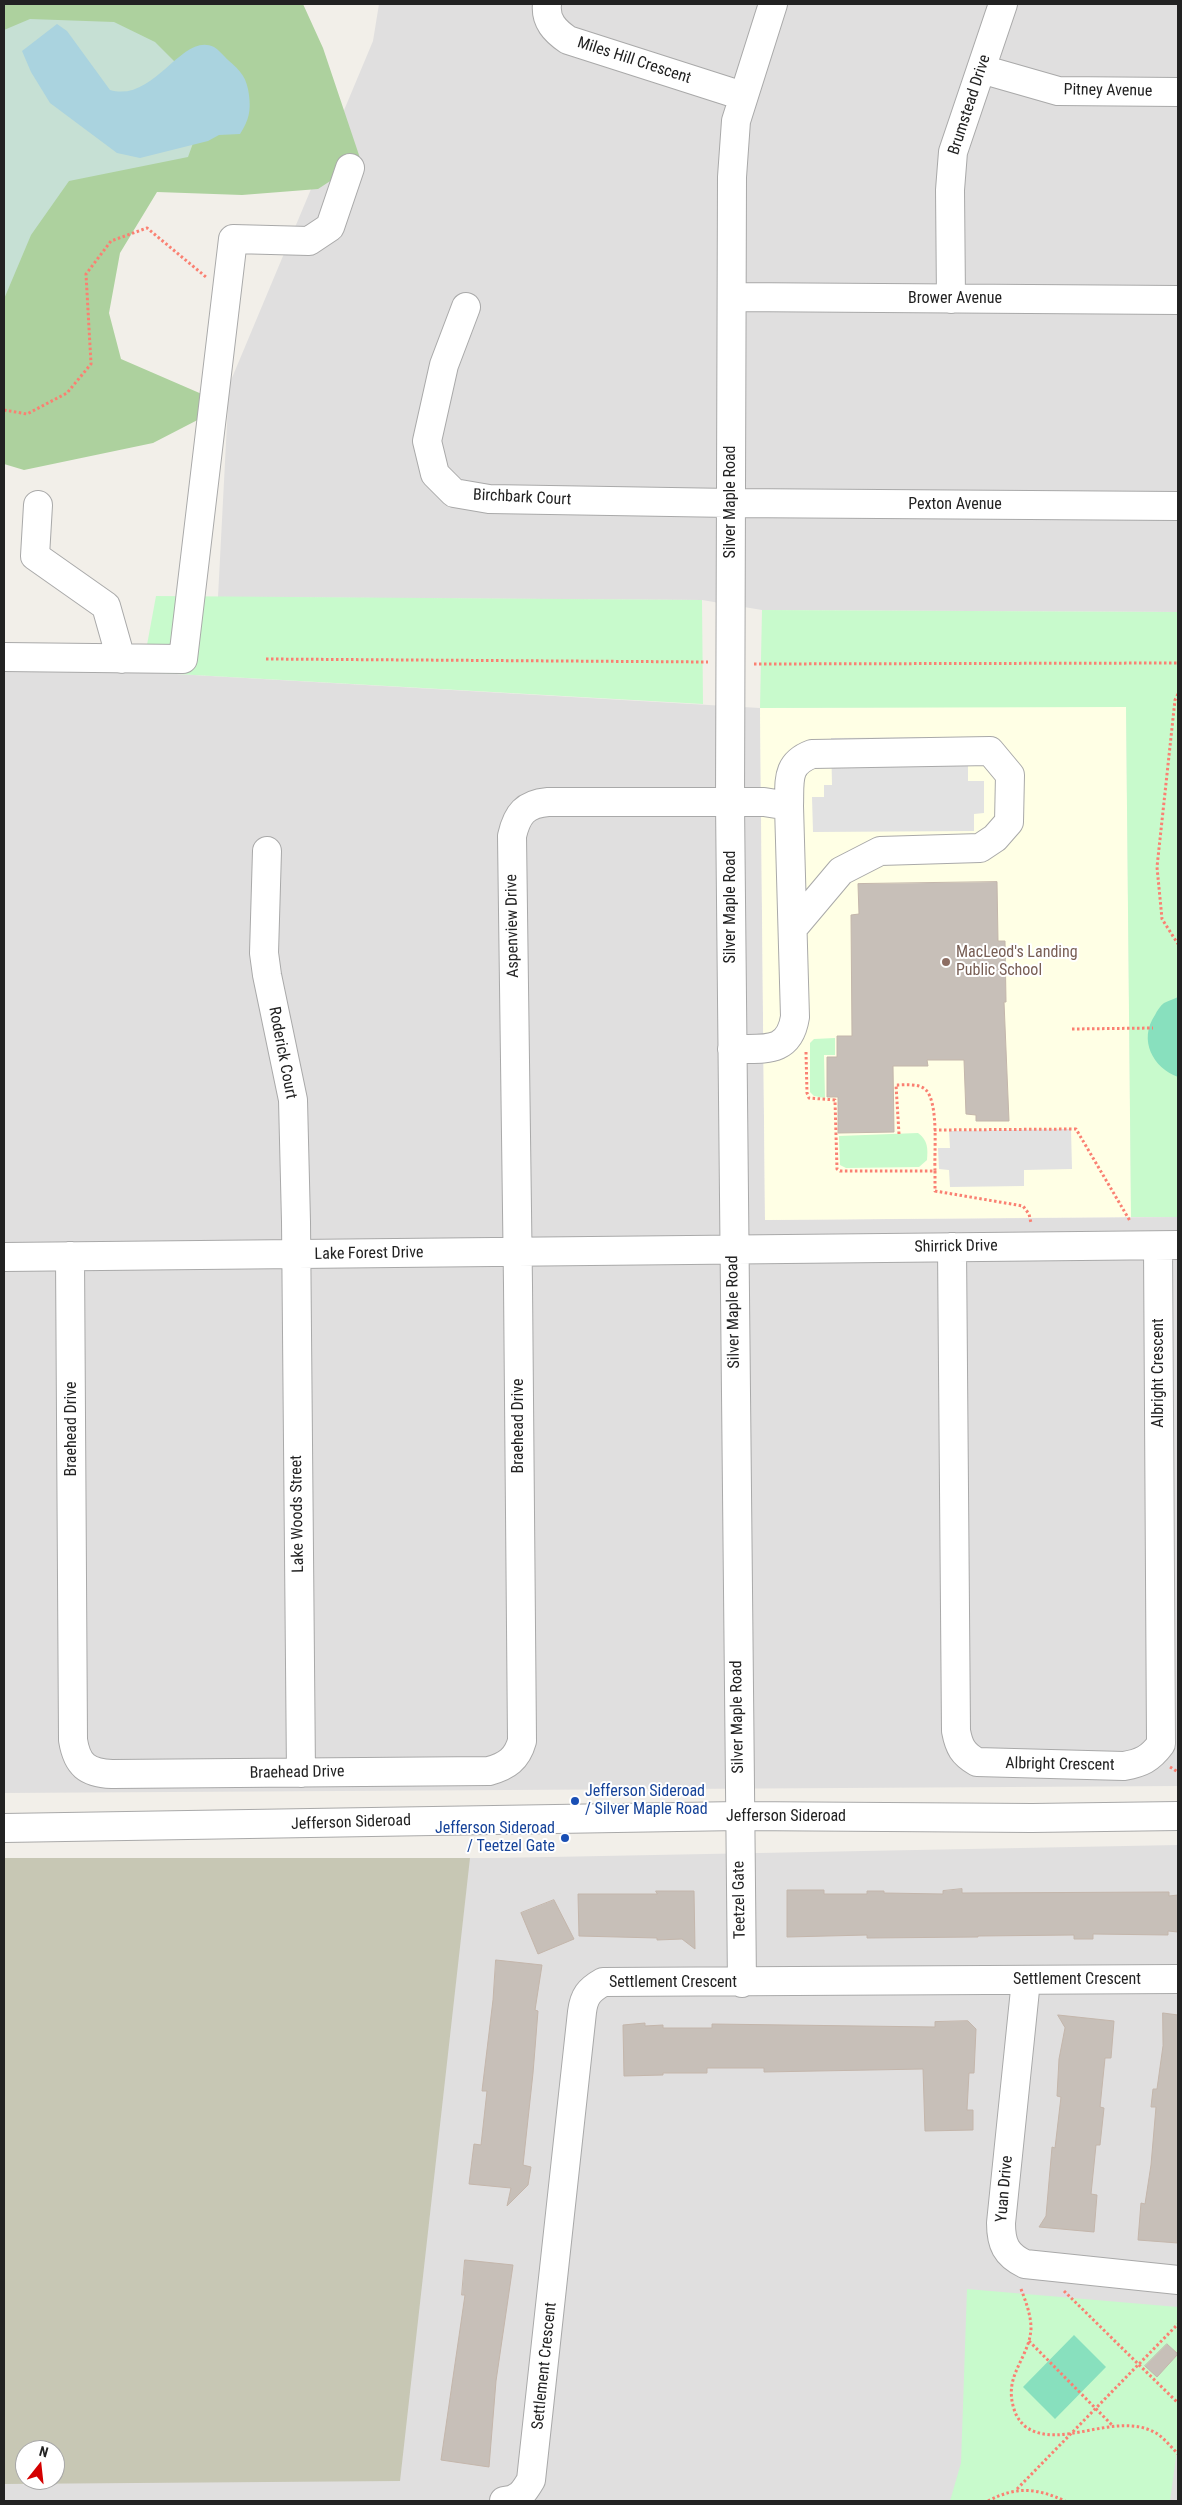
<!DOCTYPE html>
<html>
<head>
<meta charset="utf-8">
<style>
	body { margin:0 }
	#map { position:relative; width:1182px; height:2505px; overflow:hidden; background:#f2efe9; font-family:"Roboto Condensed",sans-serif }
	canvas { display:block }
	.frame { position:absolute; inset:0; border:5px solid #222; pointer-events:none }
	.north { position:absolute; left:15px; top:2440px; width:50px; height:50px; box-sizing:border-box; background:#fff; border:1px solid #a7a7a7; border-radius:50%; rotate:16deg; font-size:14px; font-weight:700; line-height:20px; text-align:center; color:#222 }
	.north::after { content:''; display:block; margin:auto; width:18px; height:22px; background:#d40000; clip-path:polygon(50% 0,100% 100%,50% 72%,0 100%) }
</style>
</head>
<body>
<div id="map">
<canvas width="1182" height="2505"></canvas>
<div class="frame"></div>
<div class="north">N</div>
</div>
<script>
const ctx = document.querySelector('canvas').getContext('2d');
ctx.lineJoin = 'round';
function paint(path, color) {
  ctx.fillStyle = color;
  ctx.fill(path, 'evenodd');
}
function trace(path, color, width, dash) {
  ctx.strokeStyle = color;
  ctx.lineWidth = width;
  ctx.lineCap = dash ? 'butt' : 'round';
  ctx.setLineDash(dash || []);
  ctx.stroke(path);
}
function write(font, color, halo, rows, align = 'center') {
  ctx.font = font + ' "Roboto Condensed",sans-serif';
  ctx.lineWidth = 4;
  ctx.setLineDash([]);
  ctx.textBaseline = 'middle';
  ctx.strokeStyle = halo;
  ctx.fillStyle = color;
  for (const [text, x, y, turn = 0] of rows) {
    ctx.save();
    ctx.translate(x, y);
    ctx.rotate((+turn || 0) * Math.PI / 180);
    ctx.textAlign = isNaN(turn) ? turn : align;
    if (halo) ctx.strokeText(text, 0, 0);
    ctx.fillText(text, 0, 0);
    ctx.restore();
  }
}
paint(new Path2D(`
	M379,4H1178V612L762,610L702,600L218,597L229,385L373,41Z
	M4,644L142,672L760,708L765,1220L1178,1217V1786L4,1793Z
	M1178,1845V2501H4V1858H497ZM25,2450H55V2480H25Z`), '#e0dfdf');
paint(new Path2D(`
	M1126,706L1131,1217L765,1220L760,708Z`), '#ffffe5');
paint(new Path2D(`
	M4,1858H470L400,2481L4,2484ZM25,2450H55V2480H25Z`), '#c7c7b4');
paint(new Path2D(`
	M4,4H303L323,48L361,161L318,189L242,195L157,192L120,253L109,313L121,359L211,398L213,412L153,443L24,470L4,464Z`), '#add19e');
paint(new Path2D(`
	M30,19L114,22L155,42L185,72L204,113L188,157L69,181L31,235L4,299V30Z`), '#c6e0d4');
paint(new Path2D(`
	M156,596L702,600L703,704L142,672Z
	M762,610L1178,612V1217H1131L1126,707L760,708Z
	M835,1038V1055H824L825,1098L814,1096L810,1092V1043L814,1039Z
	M918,1133C928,1140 928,1149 927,1160L919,1167L846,1168L840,1165L839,1136Z
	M967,2289L1178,2307V2442L1170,2501H950L961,2463Z`), '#c8facc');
paint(new Path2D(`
	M1178,997V1077C1153,1068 1138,1040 1155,1015C1157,1011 1160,1006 1164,1003C1168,1001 1174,999 1178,997Z
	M1074,2335L1106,2367L1055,2419L1023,2387Z`), '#88e0be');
paint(new Path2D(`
	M968,737V781H984V813L974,814V831L813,832L812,797H824V785H832L831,738Z
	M1071,1129L1072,1169L1024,1170V1186L950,1187L949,1170L939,1169L938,1148H950L949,1131Z`), '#e2e2e2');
paint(new Path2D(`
	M57,24L67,31L110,90C155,103 182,31 214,47C219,50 224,56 228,60C241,71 247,78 249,95C251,111 249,120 240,134L219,135L208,141L140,158L117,153L50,103L31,72L22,51Z`), '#aad3df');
const building = new Path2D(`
	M997,882L998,941H1005L1006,1002H1004L1009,1121H976V1115L966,1114L964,1060H927L928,1066H893L894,1132L838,1133V1097H827V1057H837V1036H852L851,915L859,914L858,884Z
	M962,1889V1893L1169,1892V1896L1178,1895V1932L1168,1931V1935L1093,1934V1939H1074V1935L978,1936V1937L867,1938V1935L787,1937V1890H824V1894H867V1891H884V1893L943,1894V1891Z
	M656,1891H694L695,1949L682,1939L657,1940V1938L579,1936L578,1894H657Z
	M554,1900L574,1939L538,1954L521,1913Z
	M496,1960L542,1965L535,2010L538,2011L533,2073L523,2165L531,2167L528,2185L507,2206L511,2188L469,2184L474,2144L481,2145L487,2091H482L493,2000Z
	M1163,2013L1178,2015V2243L1138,2240L1141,2203L1145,2204L1151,2165L1156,2107H1151L1153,2089H1157L1163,2046Z
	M1058,2015L1114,2021L1111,2058H1105L1100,2107L1104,2108L1100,2145H1096L1091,2194L1097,2195L1094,2232L1039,2227L1046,2216L1052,2147L1055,2148L1061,2097L1057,2096L1059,2059L1065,2028Z
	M968,2021L976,2029L974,2073H969L967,2110H973V2130L925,2131L923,2069L764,2072V2068H707V2073H663V2075L624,2076L623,2025L645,2023V2026L663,2025V2028H712V2024L935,2027V2022Z
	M465,2260L513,2265L496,2381L489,2467L441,2460L465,2295H462Z
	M1167,2344L1178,2354L1157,2377L1145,2366Z`);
paint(building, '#c7bfb8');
trace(building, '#c4b6ab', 1);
const minor = new Path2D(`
	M547,4C545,21 555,31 568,40L743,96
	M981,69L1058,91L1178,92
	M732,297L1178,300
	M951,299L950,190L953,152L1003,4
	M466,307L444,365L427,441L435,474L454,493L489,499L731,503L1178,506
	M38,505L35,556L106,606L121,659
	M4,657L183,659L233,239L309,241L330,227L350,168
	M789,806C790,782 785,764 812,754L990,751L1010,775L1009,822L995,838L980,848L880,851L841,871L793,928
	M267,851L264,953L267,975L293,1100L296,1222L301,1773
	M952,1247L956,1731C959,1747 963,1754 977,1762L1124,1766C1141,1763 1150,1759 1161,1744L1158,1246
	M70,1256L73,1740C77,1765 87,1773 112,1774L489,1771C507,1766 517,1759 522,1741L518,1285L512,836C517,814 525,804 548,802H764L789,806L795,1017C789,1055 763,1048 732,1049
	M4,1257L1178,1245
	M4,1828L739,1816L1032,1818L1178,1816
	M1026,1980L1001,2223C1001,2244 1006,2255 1025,2264L1178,2280
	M742,1983L730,802L732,177L736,121L773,4
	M504,2501C519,2500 524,2492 531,2480L582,2012C584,1996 589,1990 603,1982L1178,1979`);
trace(minor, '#a9a9a9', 30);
trace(new Path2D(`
	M4,410L27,414L67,393L91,364L86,274L111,241L147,228L206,277
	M266,659L708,662
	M754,664L1178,663
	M1178,694L1175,700L1157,867L1162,919L1178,944
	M1072,1029L1153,1028
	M806,1052L807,1093L809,1098L835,1100L837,1169L840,1171H935V1191L1023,1206L1029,1214L1031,1223
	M934,1130L1076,1129L1130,1221
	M899,1134L896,1085C905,1085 919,1083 926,1090C939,1104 934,1153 935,1171
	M1170,1767L1178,1772
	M1021,2289C1026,2302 1031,2315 1031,2329C1029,2359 1003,2375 1014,2409C1016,2416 1020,2422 1026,2427C1060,2451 1116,2410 1156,2433C1164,2438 1171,2447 1178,2454
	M1064,2291L1178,2403
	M1029,2341L1113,2426
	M1017,2489L1178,2324
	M988,2501C1016,2486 1037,2488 1065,2501`), '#fa8072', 3, [2.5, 2.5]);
trace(minor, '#fff', 28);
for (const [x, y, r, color] of [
	[946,962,5,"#8d6e63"],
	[575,1801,5,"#1a4fb4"],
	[565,1838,5,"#1a4fb4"]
]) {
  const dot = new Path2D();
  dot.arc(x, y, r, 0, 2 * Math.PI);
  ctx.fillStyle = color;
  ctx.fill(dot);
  trace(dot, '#fff', 2);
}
write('16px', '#222', '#fff', [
	["Miles Hill Crescent",634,61,18],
	["Pitney Avenue",1108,91,1],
	["Brumstead Drive",970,105,-72],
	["Brower Avenue",955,299],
	["Birchbark Court",522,498,3],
	["Silver Maple Road",731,502,-90],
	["Pexton Avenue",955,505],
	["Silver Maple Road",731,907,-90],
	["Aspenview Drive",513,926,-91],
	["Roderick Court",282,1053,79],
	["Shirrick Drive",956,1247,-1],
	["Lake Forest Drive",369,1254,-1],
	["Silver Maple Road",734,1312,-91],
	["Albright Crescent",1159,1373,-90],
	["Braehead Drive",519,1426,-90],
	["Braehead Drive",72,1429,-90],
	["Lake Woods Street",298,1514,-91],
	["Silver Maple Road",738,1717,-91],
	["Albright Crescent",1060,1765,1],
	["Braehead Drive",297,1773,-1],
	["Jefferson Sideroad",786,1817],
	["Jefferson Sideroad",351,1823,-2],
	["Teetzel Gate",740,1900,-91],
	["Settlement Crescent",1077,1980],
	["Settlement Crescent",673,1983],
	["Yuan Drive",1005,2189,-85],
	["Settlement Crescent",545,2366,-84]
]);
write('16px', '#785e54', '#fff', [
	["MacLeod's Landing",956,953],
	["Public School",956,971]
], 'left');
write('16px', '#164399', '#fff', [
	["Jefferson Sideroad",585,1792],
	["/ Silver Maple Road",585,1810],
	["Jefferson Sideroad",555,1829,"right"],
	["/ Teetzel Gate",555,1847,"right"]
], 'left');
</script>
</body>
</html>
